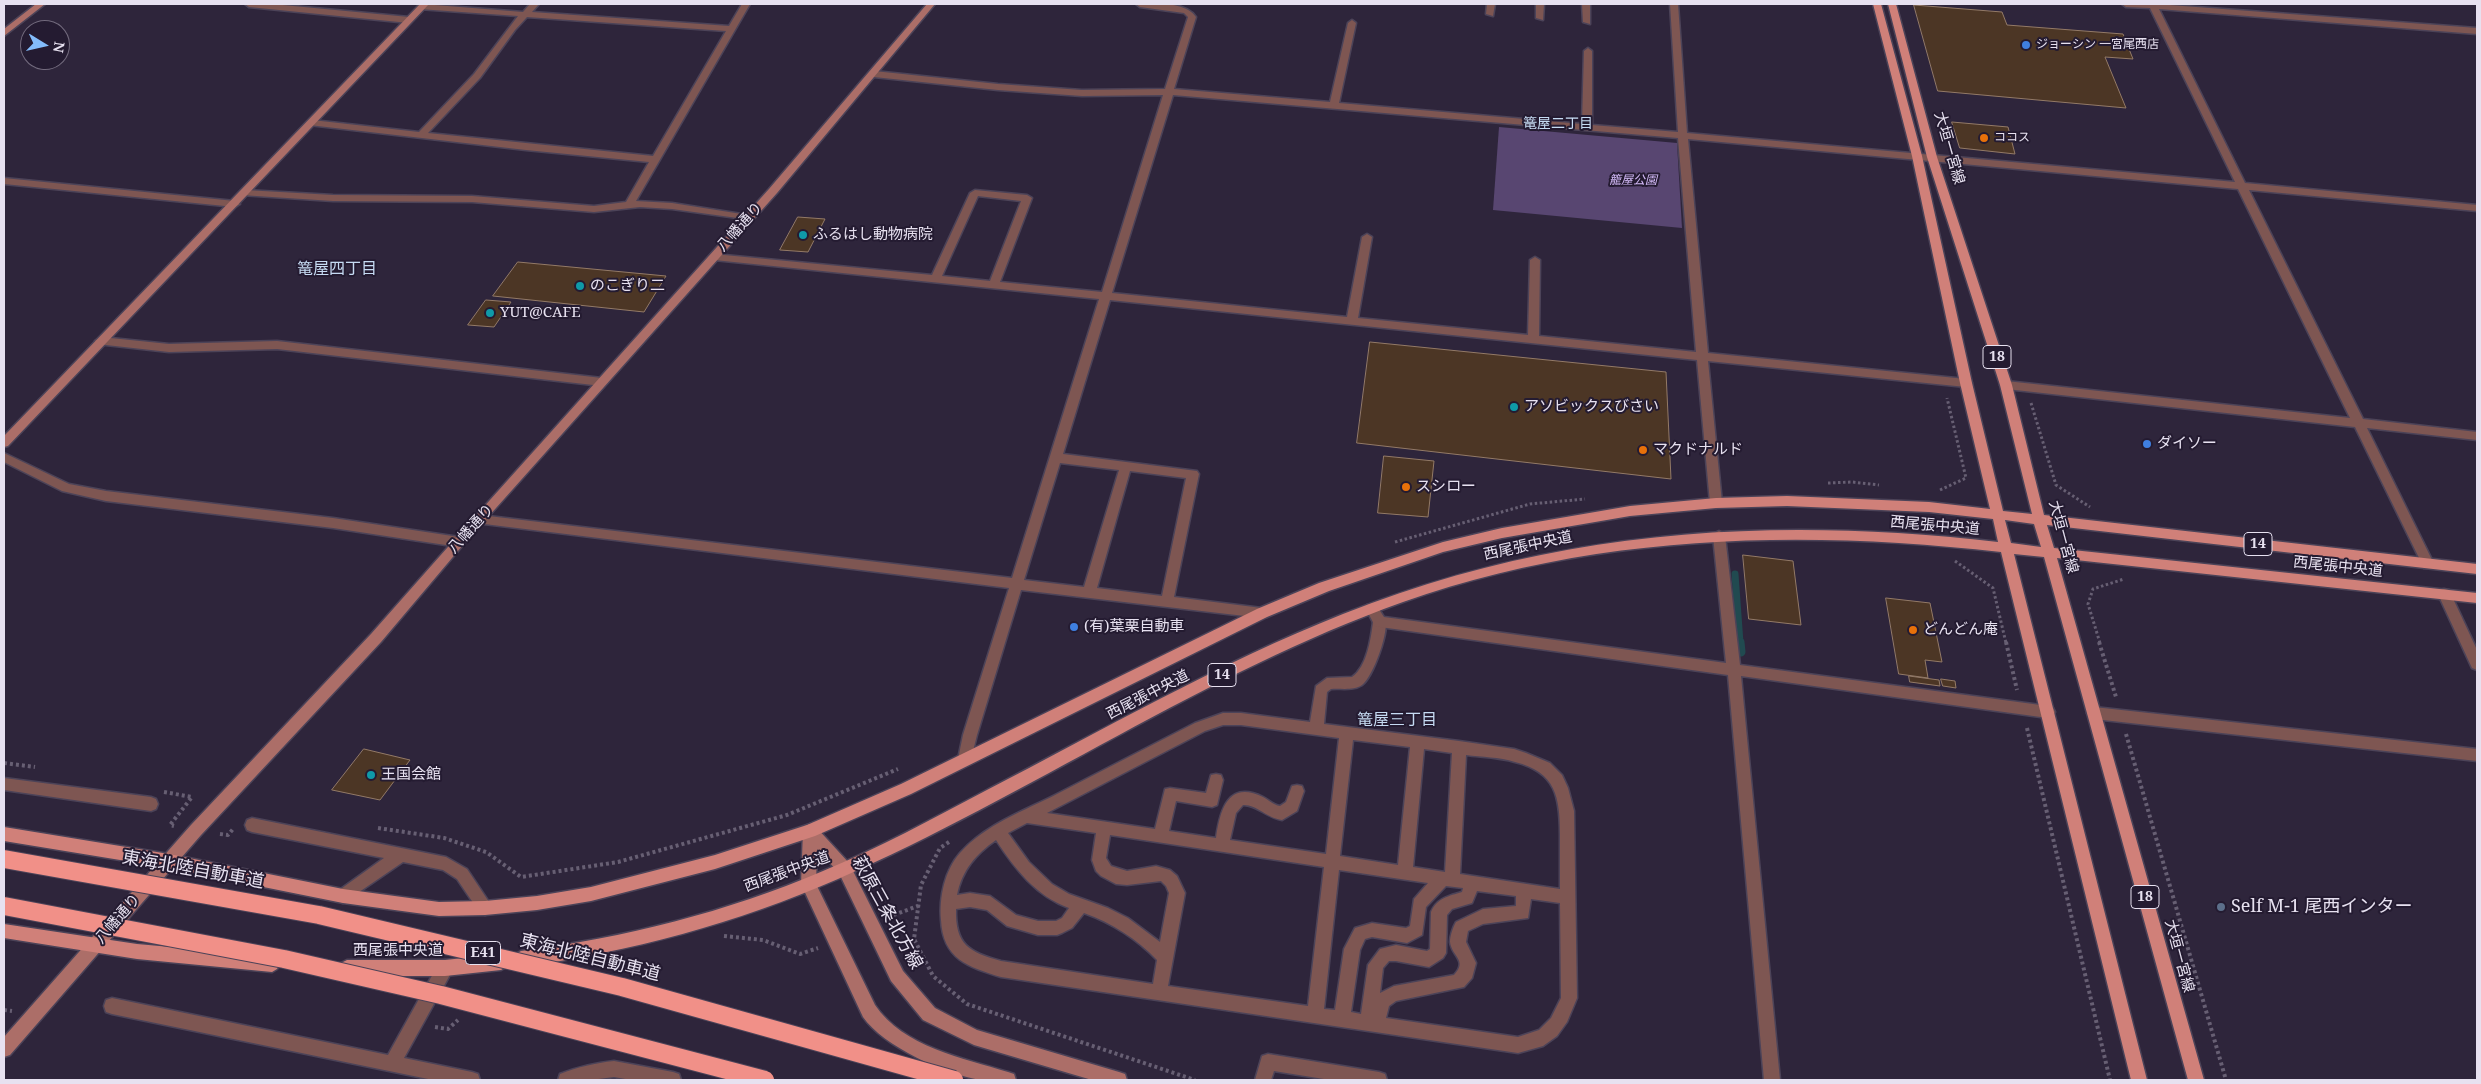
<!DOCTYPE html>
<html>
<head>
<meta charset="utf-8">
<style>
	body { margin:0 }
	#map { position:relative; width:2481px; height:1084px; overflow:hidden; background:#2e253b; font-family:"Noto Serif",serif }
	canvas { display:block }
	.frame { position:absolute; inset:0; border:5px solid #e7e1f0; pointer-events:none }
	.north { position:absolute; left:20px; top:20px; width:50px; height:50px; box-sizing:border-box; background:#241b31; border:1px solid #726a7d; border-radius:50%; rotate:99deg; font-size:14px; font-weight:700; line-height:20px; text-align:center; color:#e7e1f0 }
	.north::after { content:''; display:block; margin:auto; width:18px; height:22px; background:#83bcfb; clip-path:polygon(50% 0,100% 100%,50% 72%,0 100%) }
</style>
</head>
<body>
<div id="map">
<canvas width="2481" height="1084"></canvas>
<div class="frame"></div>
<div class="north">N</div>
</div>
<script>
const ctx = document.querySelector('canvas').getContext('2d');
ctx.lineJoin = 'round';
function paint(path, color) {
  ctx.fillStyle = color;
  ctx.fill(path, 'evenodd');
}
function trace(path, color, width, dash) {
  ctx.strokeStyle = color;
  ctx.lineWidth = width;
  ctx.lineCap = dash ? 'butt' : 'round';
  ctx.setLineDash(dash || []);
  ctx.stroke(path);
}
function write(font, color, halo, rows, align = 'center') {
  ctx.font = font + ' "Noto Serif","Noto Sans JP",serif';
  ctx.lineWidth = 4;
  ctx.setLineDash([]);
  ctx.textBaseline = 'middle';
  ctx.strokeStyle = halo;
  ctx.fillStyle = color;
  for (const [text, x, y, turn = 0] of rows) {
    ctx.save();
    ctx.translate(x, y);
    ctx.rotate((+turn || 0) * Math.PI / 180);
    ctx.textAlign = isNaN(turn) ? turn : align;
    if (halo) ctx.strokeText(text, 0, 0);
    ctx.fillText(text, 0, 0);
    ctx.restore();
  }
}
paint(new Path2D(`
	M1499,127L1677,143L1682,228L1493,210Z`), '#584671');
trace(new Path2D(`
	M1735,574L1740,643`), '#214a50', 7);
trace(new Path2D(`
	M1740,642L1741,652`), '#214a50', 9);
const building = new Path2D(`
	M1914,5L2002,12L2007,25L2123,34L2133,59L2105,57L2126,108L1938,91Z
	M1952,122L2008,127L2015,154L1960,148Z
	M798,217L825,219L808,252L780,250Z
	M518,262L666,276L644,312L493,296Z
	M486,300L511,302L494,327L468,325Z
	M1370,342L1666,372L1671,479L1357,443Z
	M1384,456L1434,461L1428,517L1378,513Z
	M1743,555L1793,561L1801,625L1749,619Z
	M1886,598L1930,603L1942,662L1925,660L1928,678L1899,674Z
	M1909,676L1939,680L1940,686L1910,682Z
	M1941,679L1955,681L1956,688L1943,686Z
	M364,749L410,760L380,800L332,790Z`);
paint(building, '#4c3625');
trace(building, '#937a67', 1);
const lane = new Path2D(`
	M1380,617L1385,618C1390,630 1373,677 1362,685C1353,691 1341,688 1331,689L1327,692L1324,724L1459,741L1514,749L1526,753L1550,763L1562,775L1568,788L1574,811L1577,998L1567,1022L1557,1036L1543,1046L1518,1053L1001,977C968,967 943,959 941,920C939,897 945,870 960,853C986,824 1024,811 1057,794C1103,770 1149,747 1195,723L1223,713H1241L1310,722L1316,686L1327,678L1352,677C1367,667 1371,638 1373,622L1375,618ZM1223,725H1241L1339,738L1326,854L1230,840L1236,813L1243,805C1256,804 1267,818 1282,820L1297,811L1304,791L1302,786L1297,785L1292,786L1286,802L1280,806C1273,805 1269,800 1263,797C1228,780 1220,810 1216,838L1169,831L1176,801L1212,807L1217,805L1223,780L1221,775L1216,774L1211,775L1206,793L1170,788L1165,789L1155,829L1047,813L1205,731ZM1353,740L1410,747L1398,865L1340,856ZM1424,749L1452,753L1445,872L1413,867ZM1466,755C1482,757 1499,757 1515,762C1556,772 1560,797 1560,835C1560,853 1560,871 1560,889L1460,874ZM1027,823L1096,833L1092,860L1096,871L1101,876L1116,884L1127,885L1161,881L1166,886L1169,893L1160,942L1128,918L1108,908L1069,894L1052,884L1029,862L1008,833ZM1110,835L1324,867L1308,1006L1168,986L1185,893L1177,876L1170,870L1156,866L1127,871L1111,866L1106,858ZM996,840C1015,869 1036,896 1069,908L1062,918L1056,921H1038L1016,915L990,896L970,893L957,895C962,870 976,854 996,840ZM1339,870L1428,883L1414,899L1410,926L1406,928L1372,923L1355,928L1344,949L1335,1010L1324,1009ZM1446,886L1463,888L1462,892C1449,896 1437,898 1431,912L1430,949L1427,951L1396,945L1380,949L1368,965L1361,1014L1351,1012L1360,950L1365,939L1372,937L1407,943L1422,935L1426,907ZM1477,891L1516,896V906L1483,909L1456,922C1453,927 1450,936 1450,942C1452,957 1468,960 1454,975L1394,986L1380,993L1383,968L1389,961H1396L1429,967L1443,958L1446,953L1447,915L1452,909L1472,903ZM1531,899L1560,903L1561,998L1551,1018L1539,1030L1518,1037L1386,1018L1389,1006L1396,1001L1464,987L1472,978L1476,963L1466,942L1468,931L1483,924L1528,918ZM970,907L987,910L1007,926L1038,935H1057L1062,933L1072,928L1084,913C1112,923 1137,939 1157,960L1153,984L1001,961C969,952 955,945 956,909Z`);
const street = new Path2D(`
	M245,4H272L409,17L413,20L409,23L249,7Z
	M422,4L523,12L530,4H539L532,12L729,26L742,4H750L636,201L672,203L748,215L752,216V220L672,209L640,207L594,212L472,202L333,201L241,195L240,193L245,190L333,195L472,196L594,206L626,202L649,162L526,150L309,125V121L312,120L419,132L474,74L518,16L419,9V5ZM527,17L726,31L653,156L428,133L480,78L515,30Z
	M1136,4C1154,4 1185,1 1196,17L1174,89L1330,102L1348,23L1352,20L1356,23L1339,103L1582,124L1584,51L1588,48L1592,51V125L1678,132L1670,4H1678L1687,133L2235,182L2150,8L2126,7L2122,4H2156L2477,28V34L2159,9L2245,183L2477,205V211L2249,190L2363,419L2477,432V440L2367,428L2434,564L2432,568H2424L2355,427L2006,389L2000,385L2006,381L2350,418L2238,189L1688,139L1708,353L1966,379L1972,383L1970,386L1966,387L1708,361L1722,503L1716,508L1710,503L1697,360L1110,300L1063,454L1197,471L1199,474L1174,597L1262,608L1267,609L1269,613L1267,617L1262,618L1021,590L977,735L970,763L965,765L960,763L958,759L963,735L1009,588L476,523L474,520L476,517L480,515L1012,578L1099,299L714,260L709,257L714,254L932,275L970,193L975,190L1027,195L1032,198L1000,282L1102,292L1163,95L1082,96L998,90L874,77L869,74L874,71L998,84L1082,90L1165,89L1188,17L1184,13L1140,7ZM1173,95L1678,138L1696,352L1539,336L1540,260L1535,257L1530,260L1528,335L1358,318L1372,237L1367,234L1362,237L1347,317L1112,293ZM978,196L1021,201L990,281L942,276ZM1060,463L1119,470L1084,587L1024,580ZM1130,471L1186,478L1162,596L1097,588Z
	M1487,4H1495L1493,16L1486,14Z
	M1536,4H1544L1543,20L1536,18Z
	M1582,4H1590V24L1583,22Z
	M4,178L235,201L240,204L235,207L4,184Z
	M101,337L169,344L277,341L602,378L608,382L602,386L277,349L169,352L97,344L95,341Z
	M4,453L69,484L106,491L333,518L459,537L463,539L465,542L463,545L459,547L333,528L106,501L62,491L4,462Z
	M1719,531L1723,533L1725,536L1740,665L2048,706L2053,708L2055,712L2053,716L2048,718L1741,676L1780,1080H1764L1728,675L1380,627L1375,626L1366,609L1367,605C1377,602 1379,610 1384,617L1726,663L1713,536L1715,533Z
	M2444,589L2449,590L2477,650V670L2472,668L2438,594L2439,590Z
	M2094,707L2477,749V761L2094,719L2089,717L2087,713L2089,709Z
	M4,778L151,797L156,799L158,804L156,809L151,811L4,790Z
	M252,818L446,857L467,869L493,908L490,913L485,915L480,913L457,879L443,870L403,862L343,903L338,901L335,896L338,891L384,858L252,832L247,830L245,825L247,820Z
	M445,960L451,963L453,968L451,973L404,1058L472,1072L478,1074L480,1080H433L112,1014L106,1012L104,1006L106,1000L112,998L388,1055L439,963Z
	M1268,1054L1379,1072L1385,1074L1387,1080H1330L1274,1071L1271,1080H1255L1262,1056Z
	M614,1061L673,1072L679,1074L681,1080H631L614,1077L591,1080H558L560,1074C578,1067 595,1063 614,1061Z`);
const secondary = new Path2D(`
	M36,4H45L4,36V29Z
	M420,4H429L8,446L4,447V436Z
	M927,4H935L777,193L463,545L381,642L201,835L10,1055L4,1057V1037L191,825L371,634L455,539L769,189Z
	M810,824L815,826L849,863L903,971L935,1008L977,1030L1119,1072L1125,1074L1127,1080H1092L974,1045L923,1020L891,981L839,873L817,849L816,884L875,1005C903,1047 963,1058 1008,1072L1014,1074L1016,1080C1006,1081 992,1082 981,1080C946,1075 883,1046 863,1017L801,884L803,831L805,826Z`);
const primary = new Path2D(`
	M1873,4H1881L1922,156L1972,383L2003,511L2032,514L2000,385L1927,157L1888,4H1896L1937,157L2012,385L2044,515L2477,564V574L2047,525L2054,548L2477,593V603L2057,558L2204,1080H2188L2044,557L2014,554L2147,1080H2131L2001,552C1801,529 1593,534 1403,602C1204,673 1030,795 838,879C737,923 630,952 521,967L516,964L513,959L516,954L521,951C624,938 727,912 823,871C879,848 932,819 985,791C1103,730 1219,663 1343,614C1557,529 1771,516 1998,542L1993,519L1929,512L1787,506L1716,508L1630,516L1502,538L1443,552L1329,591L1267,617L911,794L815,836L715,869L591,901L537,910L485,915L439,916L343,903L169,868L4,841V827L169,854L343,889L439,902L485,901L537,896L591,887L715,855L807,825L901,784L1257,609L1319,583L1443,542L1502,528L1630,506L1716,498L1787,496L1929,502L1990,509L1960,383L1912,156ZM2005,520L2034,524L2041,547L2011,543Z
	M4,924L137,944L272,956L277,959L280,964L277,969L272,972L137,959L4,938Z
	M501,954L506,957L509,962L506,967L501,970L445,976H347L341,973L339,968L341,963L347,960H445Z`);
trace(lane, '#4c4358', 3);
trace(street, '#4c4358', 3);
trace(secondary, '#4c4358', 3);
trace(primary, '#4c4358', 3);
trace(new Path2D(`
	M2031,403L2056,485L2090,507
	M1828,483L1852,482L1879,485
	M1940,490L1966,478L1947,398
	M1395,542L1530,504L1585,499
	M1955,561L1993,588L2006,643
	M2100,643L2088,604L2093,589L2124,579`), '#675f73', 3, [2.5, 2.5]);
trace(new Path2D(`
	M2006,642L2017,690
	M2099,642L2116,697
	M2027,728L2110,1080
	M2126,734L2226,1080
	M4,763L35,767
	M164,792L192,797L170,825L174,826
	M378,828L444,838L486,852L521,877L618,862L787,815L898,769
	M220,834L228,835L233,829
	M949,842L940,848L921,885L914,939L933,976L967,1004L1195,1080
	M888,917L918,906
	M724,936L763,940L800,954L818,948
	M4,1010L12,1011
	M435,1027L448,1029L458,1020`), '#675f73', 4, [3, 3]);
paint(lane, '#7e5652');
paint(street, '#7e5652');
paint(secondary, '#ac6e68');
paint(primary, '#d08079');
const highwayBridge = new Path2D(`
	M4,859L319,915L622,987L954,1080
	M4,906L284,959L441,995L765,1080`);
trace(highwayBridge, '#4c4358', 20, []);
trace(highwayBridge, '#f19088', 18);
for (const [x, y, r, color] of [
	[2026,45,5,"#3f7fe0"],
	[1984,138,5,"#e8710a"],
	[803,235,5,"#0f9aa8"],
	[580,286,5,"#0f9aa8"],
	[490,313,5,"#0f9aa8"],
	[1514,407,5,"#0f9aa8"],
	[2147,444,5,"#3f7fe0"],
	[1643,450,5,"#e8710a"],
	[1406,487,5,"#e8710a"],
	[1074,627,5,"#3f7fe0"],
	[1913,630,5,"#e8710a"],
	[371,775,5,"#0f9aa8"],
	[2221,907,5,"#5c6f8a"]
]) {
  const dot = new Path2D();
  dot.arc(x, y, r, 0, 2 * Math.PI);
  ctx.fillStyle = color;
  ctx.fill(dot);
  trace(dot, '#241b31', 2);
}
write('12px', '#e7e1f0', '#241b31', [
	["ジョーシン 一宮尾西店",2036,45],
	["ココス",1994,138]
], 'left');
write('italic 12px', '#d4bbf9', '#241b31', [
	["籠屋公園",1633,181]
]);
write('14px', '#c6dbf3', '#241b31', [
	["篭屋二丁目",1558,124]
]);
for (const [x, y, w] of [
	[1997,357,28],
	[2258,544,28],
	[1222,675,28],
	[2145,897,28],
	[483,953,35]
]) {
  const box = new Path2D();
  box.roundRect(x - w / 2, y - 11.5, w, 23, 4);
  ctx.fillStyle = '#241b31';
  ctx.fill(box);
  trace(box, '#e7e1f0', 1);
}
write('bold 14px', '#e7e1f0', null, [
	["18",1997,357],
	["14",2258,544],
	["14",1222,675],
	["18",2145,897],
	["E41",483,953]
]);
write('15px', '#e7e1f0', '#241b31', [
	["大垣一宮線",1949,148,74],
	["八幡通り",740,227,-48],
	["西尾張中央道",1935,526,5],
	["八幡通り",471,529,-48],
	["大垣一宮線",2063,537,75],
	["西尾張中央道",1528,546,-12],
	["西尾張中央道",2338,567,6],
	["西尾張中央道",1148,695,-27],
	["西尾張中央道",787,872,-20],
	["八幡通り",118,919,-49],
	["西尾張中央道",398,951],
	["大垣一宮線",2179,956,75]
]);
write('15px', '#e7e1f0', '#241b31', [
	["ふるはし動物病院",813,235],
	["のこぎり二",590,286],
	["YUT@CAFE",500,313],
	["アソビックスびさい",1524,407],
	["ダイソー",2157,444],
	["マクドナルド",1653,450],
	["スシロー",1416,487],
	["(有)葉栗自動車",1084,627],
	["どんどん庵",1923,630],
	["王国会館",381,775]
], 'left');
write('16px', '#c6dbf3', '#241b31', [
	["篭屋四丁目",337,269],
	["篭屋三丁目",1397,720]
]);
write('18px', '#e7e1f0', '#241b31', [
	["東海北陸自動車道",193,870,10],
	["萩原三条北方線",887,913,61],
	["東海北陸自動車道",590,958,14]
]);
write('18px', '#e7e1f0', '#241b31', [
	["Self M-1 尾西インター",2231,907]
], 'left');
</script>
</body>
</html>
